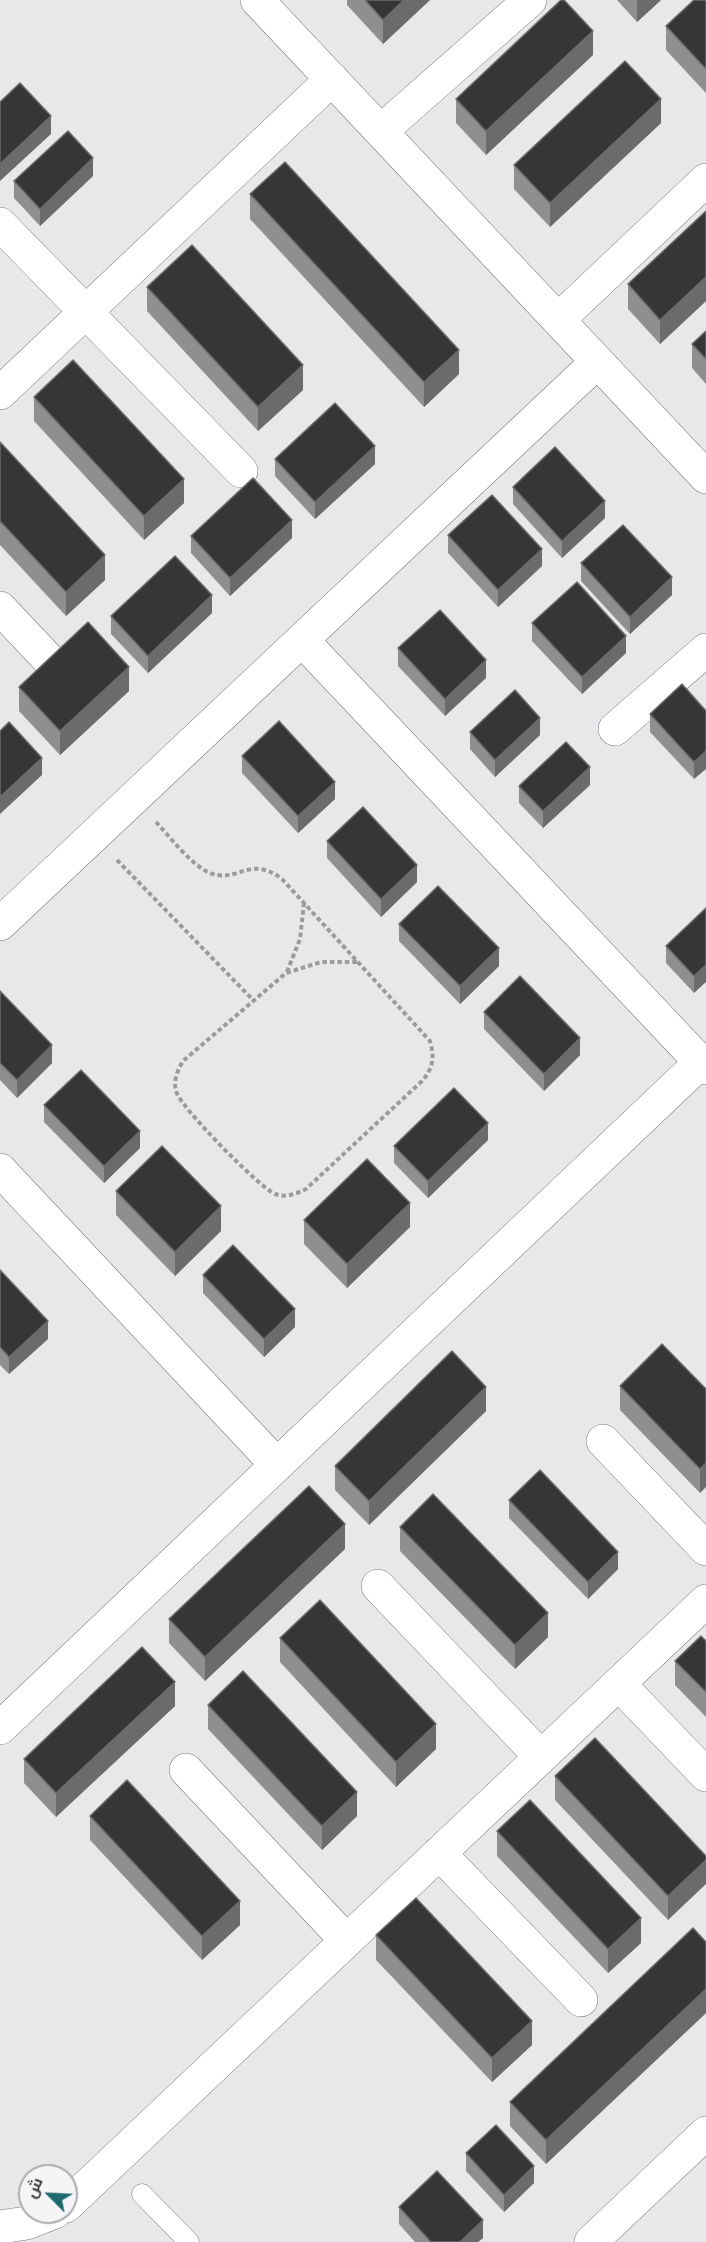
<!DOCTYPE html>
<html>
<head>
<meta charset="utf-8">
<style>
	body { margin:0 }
	#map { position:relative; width:706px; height:2242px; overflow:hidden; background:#e8e7ea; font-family:"Archivo Narrow",Cairo,sans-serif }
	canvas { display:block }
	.north { position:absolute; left:18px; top:2164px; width:60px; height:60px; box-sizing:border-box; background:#f5f5f8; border:2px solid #ababad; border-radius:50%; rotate:294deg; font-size:16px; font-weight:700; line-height:24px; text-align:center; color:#3c3c3d }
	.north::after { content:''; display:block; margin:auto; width:21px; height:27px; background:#1e6b6e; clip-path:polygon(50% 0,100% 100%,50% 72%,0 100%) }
</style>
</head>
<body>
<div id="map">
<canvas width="706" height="2242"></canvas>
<div class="north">ش</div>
</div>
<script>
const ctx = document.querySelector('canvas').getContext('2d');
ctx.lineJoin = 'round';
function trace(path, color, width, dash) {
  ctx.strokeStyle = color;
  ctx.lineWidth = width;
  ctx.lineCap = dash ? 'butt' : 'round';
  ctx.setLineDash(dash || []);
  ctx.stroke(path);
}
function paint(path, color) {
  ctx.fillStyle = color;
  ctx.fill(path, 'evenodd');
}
const service = new Path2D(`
	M142,2194L189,2242`);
const minor = new Path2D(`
	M257,0L706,477
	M381,131L530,0
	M0,224L241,471
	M558,320L706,180
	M0,393L332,79
	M0,608L49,660
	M302,640L706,1068
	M615,729L706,650
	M0,924L597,362
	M0,1170L277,1465
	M603,1441L706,1549
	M378,1586L541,1757
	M619,1684L706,1775
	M0,1728L701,1062
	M186,1770L346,1940
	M439,1853L581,2000
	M66,2206L706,1601
	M0,2227L27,2223L55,2212
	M591,2242L706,2133`);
trace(service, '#79797c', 21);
trace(minor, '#79797c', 34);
trace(new Path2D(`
	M156,822C170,837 191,865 210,873C238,884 249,854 282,879L430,1041C435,1058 433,1069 421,1082L306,1189C296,1194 286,1198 275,1194C260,1188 179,1106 176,1091C173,1080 178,1070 183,1061L286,973L321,962H358
	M117,860L254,1001
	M287,972L300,939L304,903`), '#9b9a9c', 4, [4.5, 3]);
trace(service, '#fff', 20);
trace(minor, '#fff', 33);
paint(new Path2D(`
	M347,0H430L383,44L347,5Z
	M617,0H661L637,22Z
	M706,0V93L666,50V26Z
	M593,55L486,155L456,123V99Z
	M661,123L550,227L514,189V165Z
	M93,176L40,226L14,198V181Z
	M250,194L459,374L424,407L250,219Z
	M706,211V301L660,344L628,309V284Z
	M147,287L303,390L258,431L147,311Z
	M706,331V384L692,368V344Z
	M34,397L184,503L144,540L34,421Z
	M0,442L105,580L66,616L0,545Z
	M275,459L375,464L315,519L275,476Z
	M513,487L605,518L562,558L513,504Z
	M448,535L542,566L498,607L448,553Z
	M191,536L292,538L230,596L191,553Z
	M581,563L672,595L630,634L581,581Z
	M212,613L148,673L111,634V616Z
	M532,623L626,653L582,694L532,641Z
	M398,648L486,678L445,716L398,666Z
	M19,687L129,691L60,755L19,711Z
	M706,711L694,779L650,732V714Z
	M470,732L540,735L495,777L470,749Z
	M242,756L335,799L298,833L242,773Z
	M590,785L543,828L519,803V786Z
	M327,841L417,882L381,917L327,858Z
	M706,908L694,993L666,963V946Z
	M399,924L499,966L460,1004L399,941Z
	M0,991L52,1063L17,1098L0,1080Z
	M484,1012L580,1055L544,1091L484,1029Z
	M44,1105L140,1148L104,1183L44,1122Z
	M488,1140L428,1198L394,1163V1146Z
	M116,1191L221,1231L175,1276L116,1215Z
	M304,1220L410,1227L347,1288L304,1244Z
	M0,1270L48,1339L9,1374L0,1365Z
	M203,1275L295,1327L264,1357L203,1293Z
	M620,1386L706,1389L700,1493L620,1410Z
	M486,1411L369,1525L335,1490V1466Z
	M509,1500L618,1569L588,1599L509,1518Z
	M400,1527L548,1637L515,1669L400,1551Z
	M345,1549L205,1681L169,1643V1619Z
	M280,1638L436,1749L396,1787L280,1662Z
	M706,1641V1717L675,1685V1661Z
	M208,1705L357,1816L322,1850L208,1729Z
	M175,1706L56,1817L24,1783V1759Z
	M555,1776L706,1856L668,1920L555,1800Z
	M90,1816L240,1925L202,1960L90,1840Z
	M497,1831L641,1943L608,1973L497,1856Z
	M376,1935L532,2045L492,2082L376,1960Z
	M706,1942V2013L546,2164L510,2126V2102Z
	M466,2153L534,2183L504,2212L466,2171Z
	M399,2207L483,2238L478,2242H415L399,2224Z`), '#8f8e91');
paint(new Path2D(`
	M404,0H430L383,44V20Z
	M637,0H661L637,22Z
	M593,31V55L486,155V131Z
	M661,99V123L550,227V203Z
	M51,116V134L0,181V164Z
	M93,158V176L40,226V209Z
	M706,277V301L660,344V320Z
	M459,350V374L424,407V382Z
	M303,365V390L258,431V407Z
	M375,446V464L315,519V502Z
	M184,479V503L144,540V516Z
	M605,501V518L562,558V541Z
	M292,520V538L230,596V578Z
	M542,549V566L498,607V590Z
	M105,555V580L66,616V592Z
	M672,577V595L630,634V617Z
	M212,595V613L148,673V656Z
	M626,636V653L582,694V677Z
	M486,660V678L445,716V699Z
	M129,667V691L60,755V731Z
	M540,718V735L495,777V760Z
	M706,751V769L694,779V762Z
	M42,758V775L0,814V797Z
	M590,767V785L543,828V811Z
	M335,782V799L298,833V816Z
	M417,865V882L381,917V899Z
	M499,948V966L460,1004V986Z
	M706,965V982L694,993V976Z
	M580,1038V1055L544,1091V1074Z
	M52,1045V1063L17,1098V1080Z
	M488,1123V1140L428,1198V1181Z
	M140,1131V1148L104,1183V1166Z
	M410,1203V1227L347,1288V1264Z
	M221,1206V1231L175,1276V1252Z
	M295,1309V1327L264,1357V1339Z
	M48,1321V1339L9,1374V1357Z
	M486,1387V1411L369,1525V1501Z
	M706,1463V1487L700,1493V1469Z
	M345,1524V1549L205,1681V1657Z
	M618,1552V1569L588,1599V1582Z
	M548,1613V1637L515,1669V1645Z
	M175,1682V1706L56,1817V1793Z
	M436,1724V1749L396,1787V1762Z
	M357,1792V1816L322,1850V1826Z
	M706,1860V1884L668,1920V1896Z
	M240,1901V1925L202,1960V1936Z
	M641,1918V1943L608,1973V1949Z
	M706,1989V2013L546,2164V2140Z
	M532,2021V2045L492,2082V2058Z
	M534,2166V2183L504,2212V2195Z
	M483,2220V2238L478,2242H460Z`), '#6b6a6d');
const building = new Path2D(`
	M365,0H404L383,20Z
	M561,0H564L593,31L486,131L456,99Z
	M694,0H706V69L666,26Z
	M625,61L661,99L550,203L514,165Z
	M20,83L51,116L0,164V102Z
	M68,131L93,158L40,209L14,181Z
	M285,162L459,350L424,382L250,194Z
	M706,211V277L660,320L628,284Z
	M192,245L303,365L258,407L147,287Z
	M706,331V359L692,344Z
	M73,360L184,479L144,516L34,397Z
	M335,403L375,446L315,502L275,459Z
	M0,442L105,555L66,592L0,521Z
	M555,447L605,501L562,541L513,487Z
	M253,478L292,520L230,578L191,536Z
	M492,495L542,549L498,590L448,535Z
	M623,525L672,577L630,617L581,563Z
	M175,556L212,595L148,656L111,616Z
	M577,582L626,636L582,677L532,623Z
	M440,610L486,660L445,699L398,648Z
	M88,622L129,667L60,731L19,687Z
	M682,684L706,711V751L694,762L650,714Z
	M515,690L540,718L495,760L470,732Z
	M279,721L335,782L298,816L242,756Z
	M9,722L42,758L0,797V731Z
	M566,742L590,767L543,811L519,786Z
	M363,807L417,865L381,899L327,841Z
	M438,886L499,948L460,986L399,924Z
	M706,908V965L694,976L666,946Z
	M520,976L580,1038L544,1074L484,1012Z
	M0,991L52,1045L17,1080L0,1063Z
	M81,1070L140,1131L104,1166L44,1105Z
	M454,1088L488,1123L428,1181L394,1146Z
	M162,1146L221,1206L175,1252L116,1191Z
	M367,1159L410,1203L347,1264L304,1220Z
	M233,1245L295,1309L264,1339L203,1275Z
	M0,1270L48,1321L9,1357L0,1347Z
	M662,1344L706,1389V1463L700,1469L620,1386Z
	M452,1351L486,1387L369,1501L335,1466Z
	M540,1470L618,1552L588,1582L509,1500Z
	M309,1486L345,1524L205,1657L169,1619Z
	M433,1494L548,1613L515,1645L400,1527Z
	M320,1600L436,1724L396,1762L280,1638Z
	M701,1636L706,1641V1692L675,1661Z
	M142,1647L175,1682L56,1793L24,1759Z
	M243,1671L357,1792L322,1826L208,1705Z
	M595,1738L706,1856V1860L668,1896L555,1776Z
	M127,1780L240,1901L202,1936L90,1816Z
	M530,1800L641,1918L608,1949L497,1831Z
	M416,1898L532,2021L492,2058L376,1935Z
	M693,1928L706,1942V1989L546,2140L510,2102Z
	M496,2125L534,2166L504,2195L466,2153Z
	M437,2171L483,2220L460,2242H431L399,2207Z`);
paint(building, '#363538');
trace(building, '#6b6a6d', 1.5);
</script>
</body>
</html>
